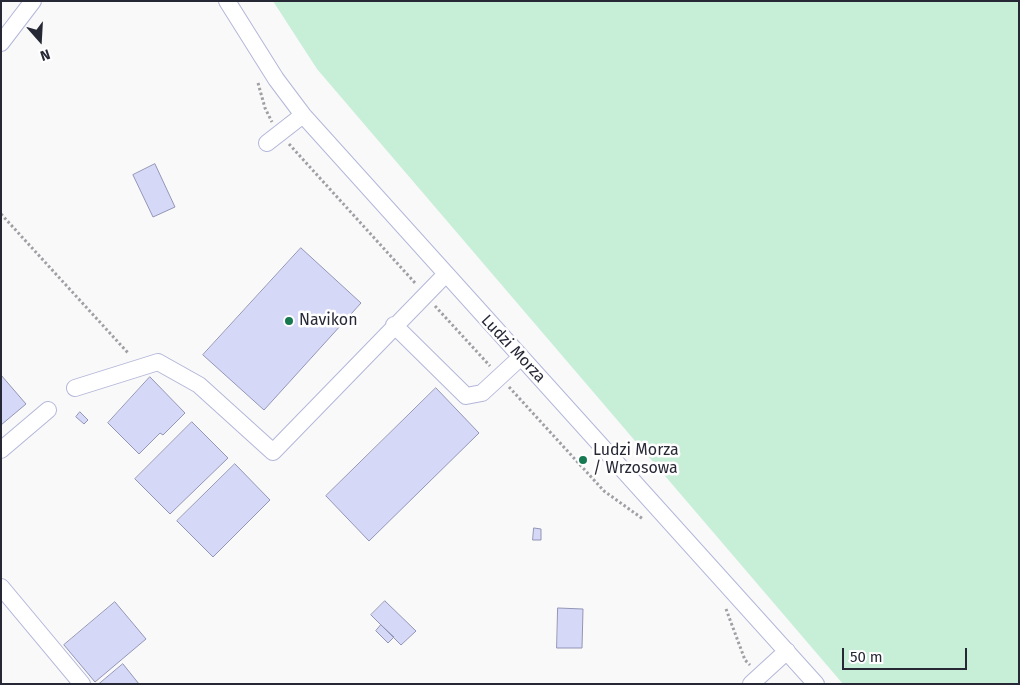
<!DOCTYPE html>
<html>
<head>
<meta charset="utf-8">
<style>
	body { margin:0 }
	#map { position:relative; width:1020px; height:685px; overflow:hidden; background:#f9f9f9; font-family:"Fira Sans",sans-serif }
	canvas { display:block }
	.frame { position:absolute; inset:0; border:2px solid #272836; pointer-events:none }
	.north { position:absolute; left:15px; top:15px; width:50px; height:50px; -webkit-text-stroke:4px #fff; paint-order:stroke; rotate:161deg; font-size:14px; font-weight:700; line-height:20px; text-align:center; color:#272836 }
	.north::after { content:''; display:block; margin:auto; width:18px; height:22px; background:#272836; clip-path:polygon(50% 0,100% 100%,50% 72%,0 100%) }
	.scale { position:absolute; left:842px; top:648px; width:125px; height:22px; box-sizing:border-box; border:2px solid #272836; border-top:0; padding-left:6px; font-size:15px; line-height:18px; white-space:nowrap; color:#272836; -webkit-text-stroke:4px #fff; paint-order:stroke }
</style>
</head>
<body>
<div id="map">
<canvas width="1020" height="685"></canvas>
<div class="frame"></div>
<div class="north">N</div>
<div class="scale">50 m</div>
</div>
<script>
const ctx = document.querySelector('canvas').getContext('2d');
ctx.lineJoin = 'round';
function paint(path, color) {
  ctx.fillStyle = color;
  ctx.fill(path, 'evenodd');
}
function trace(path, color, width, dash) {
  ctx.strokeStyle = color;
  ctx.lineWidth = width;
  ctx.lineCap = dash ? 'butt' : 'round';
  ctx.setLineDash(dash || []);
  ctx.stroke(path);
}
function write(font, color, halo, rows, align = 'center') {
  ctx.font = font + ' "Fira Sans",sans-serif';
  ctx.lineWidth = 5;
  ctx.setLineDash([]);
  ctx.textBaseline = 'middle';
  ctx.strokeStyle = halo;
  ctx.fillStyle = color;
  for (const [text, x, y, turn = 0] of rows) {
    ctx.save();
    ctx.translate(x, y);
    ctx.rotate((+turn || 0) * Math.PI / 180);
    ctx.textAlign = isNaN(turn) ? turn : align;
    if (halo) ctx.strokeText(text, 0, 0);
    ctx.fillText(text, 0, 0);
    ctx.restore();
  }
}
paint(new Path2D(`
	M273,1H1019V684H843L317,69Z`), '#c7eed7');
const building = new Path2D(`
	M155,164L175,207L153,217L133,175Z
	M301,248L361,303L264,410L203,355Z
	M1,375L26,404L1,425Z
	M150,377L185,413L163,435L160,433L139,454L108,423Z
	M436,388L479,433L369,541L326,496Z
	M80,412L88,420L84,424L76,417Z
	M192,422L228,458L170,514L135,479Z
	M235,464L270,500L213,557L177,521Z
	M534,528L541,529V540H533Z
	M385,601L416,631L401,645L371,615Z
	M115,602L146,639L95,682L64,645Z
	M558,608L583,609L582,648H557Z
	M381,625L394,637L388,643L376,631Z
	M123,664L139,684H99Z`);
paint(building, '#d5d8f7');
trace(building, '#9295b6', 1);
const minor = new Path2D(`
	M227,1L276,79L303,115L816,684
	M1,43L33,1
	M267,143L303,115
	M394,325L466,396L482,393L521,357
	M75,388L158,362L199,385L273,452L445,275
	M1,450L48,410
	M1,587L82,684
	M751,684L787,651`);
trace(minor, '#b3b7d9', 18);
trace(new Path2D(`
	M258,83L265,108L272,122
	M289,144L416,284
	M1,214L129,354
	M435,306L490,366
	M509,387L604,491L643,519
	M726,609L745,660L750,665`), '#9f9fa5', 3, [2.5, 2.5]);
trace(minor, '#fff', 16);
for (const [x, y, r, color] of [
	[289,321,5,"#177951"],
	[583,460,5,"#177951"]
]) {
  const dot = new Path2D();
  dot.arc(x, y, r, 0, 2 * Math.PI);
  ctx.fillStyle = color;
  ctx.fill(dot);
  trace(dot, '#fff', 2);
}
write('16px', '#272836', '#fff', [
	["Navikon",299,321],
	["Ludzi Morza",593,451],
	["/ Wrzosowa",593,469]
], 'left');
write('16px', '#272836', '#fff', [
	["Ludzi Morza",513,349,47]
]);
</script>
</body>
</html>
